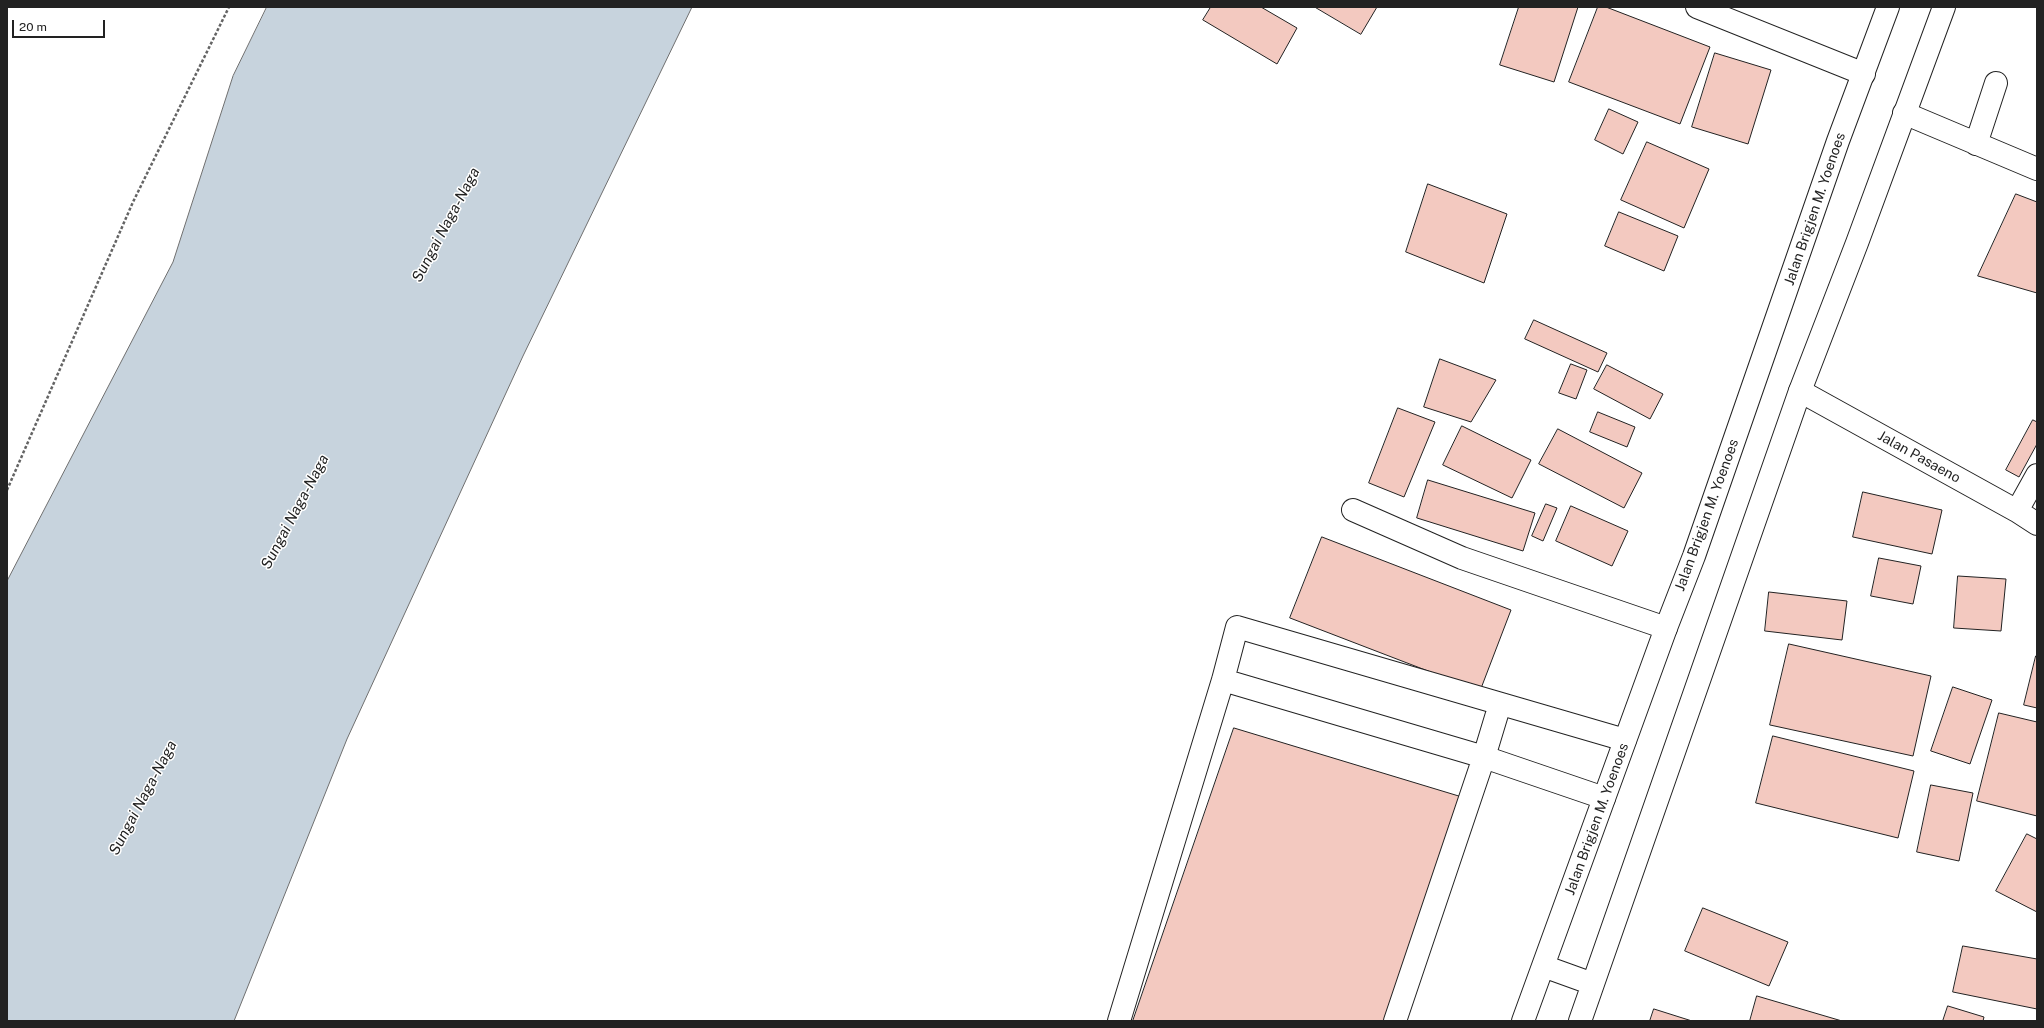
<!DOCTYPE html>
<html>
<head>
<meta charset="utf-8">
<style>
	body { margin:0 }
	#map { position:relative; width:2044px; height:1028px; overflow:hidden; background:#fff; font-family:"Public Sans",sans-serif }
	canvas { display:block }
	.frame { position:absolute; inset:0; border:8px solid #222; pointer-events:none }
	.scale { position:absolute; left:12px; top:20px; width:93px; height:18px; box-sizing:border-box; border:2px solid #222; border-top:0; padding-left:5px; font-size:12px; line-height:14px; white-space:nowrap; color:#222; -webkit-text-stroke:3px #fff; paint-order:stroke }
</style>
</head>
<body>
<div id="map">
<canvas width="2044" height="1028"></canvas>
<div class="frame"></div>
<div class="scale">20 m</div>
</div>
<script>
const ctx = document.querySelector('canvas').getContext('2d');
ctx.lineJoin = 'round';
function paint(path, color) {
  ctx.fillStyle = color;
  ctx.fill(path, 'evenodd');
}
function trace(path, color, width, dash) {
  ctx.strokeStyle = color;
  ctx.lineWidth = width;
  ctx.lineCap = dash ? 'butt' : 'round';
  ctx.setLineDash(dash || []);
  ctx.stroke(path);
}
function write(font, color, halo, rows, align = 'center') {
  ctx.font = font + ' "Public Sans",sans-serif';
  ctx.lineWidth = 3;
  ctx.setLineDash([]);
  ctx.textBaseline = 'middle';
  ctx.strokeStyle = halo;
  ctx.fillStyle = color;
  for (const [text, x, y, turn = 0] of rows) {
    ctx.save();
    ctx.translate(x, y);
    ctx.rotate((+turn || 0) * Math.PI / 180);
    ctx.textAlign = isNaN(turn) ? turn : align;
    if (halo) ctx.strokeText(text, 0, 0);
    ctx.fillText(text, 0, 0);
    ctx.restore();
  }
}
const water = new Path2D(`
	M267,7H692L523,356L347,739L234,1021H7V581L173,262L233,76Z`);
paint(water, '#c7d3dd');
trace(water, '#6f6f6f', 1);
const building = new Path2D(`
	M1211,7H1261L1297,28L1277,64L1203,20Z
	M1315,7H1377L1361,34Z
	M1519,7H1578L1554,82L1500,65Z
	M1598,7H1606L1710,47L1680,124L1569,82Z
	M1715,53L1771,70L1748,144L1692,127Z
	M1609,109L1638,122L1623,154L1595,140Z
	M1647,142L1709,169L1684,228L1621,200Z
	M1428,184L1507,214L1484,283L1406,252Z
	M2016,194L2037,202V293L1978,276Z
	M1619,212L1678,236L1664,271L1605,246Z
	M1534,320L1607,353L1598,372L1525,339Z
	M1440,359L1496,380L1471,422L1424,407Z
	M1571,364L1587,370L1576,399L1559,393Z
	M1607,365L1663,394L1650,419L1594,389Z
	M1398,408L1435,422L1404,497L1369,483Z
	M1598,412L1635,427L1627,447L1590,432Z
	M2033,420L2037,422V444L2019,477L2006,470Z
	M1462,426L1531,460L1512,498L1443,465Z
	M1558,429L1642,473L1624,508L1539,464Z
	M1428,480L1535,513L1523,551L1417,518Z
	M1863,492L1942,510L1932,554L1853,537Z
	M1546,504L1557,508L1543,541L1532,536Z
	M1571,506L1628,531L1612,566L1556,541Z
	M1322,537L1511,610L1480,691L1290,618Z
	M1879,558L1921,566L1913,604L1871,596Z
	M1958,576L2006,579L2001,631L1954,628Z
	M1769,592L1847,601L1842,640L1765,631Z
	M1789,644L1931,676L1913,756L1770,725Z
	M2036,656H2037V708L2024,705Z
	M1953,687L1992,700L1970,764L1931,751Z
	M1999,713L2037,722V816L1977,801Z
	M1234,728L1462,797L1387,1021H1133Z
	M1773,736L1914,771L1898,838L1756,803Z
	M1931,785L1973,793L1959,861L1917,852Z
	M2027,834L2037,839V912L1996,891Z
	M1703,908L1788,942L1769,986L1685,951Z
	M1963,946L2037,959V1009L1953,992Z
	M1757,996L1842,1021H1750Z
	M1948,1006L1984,1017L1983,1021H1943Z
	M1654,1009L1692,1021H1650Z`);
paint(building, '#f3c9c0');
trace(building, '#222', 1);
const minor = new Path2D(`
	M1697,7L1864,74
	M1904,113L2037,169
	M1976,144L1996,83
	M1800,391L2017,511L2037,524
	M1353,510L1462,558L1666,628
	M2017,511L2037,475
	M1223,680L1484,757L1604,798
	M1119,1021L1223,680L1237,627L1625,740
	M1395,1021L1484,757L1500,704`);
const major = new Path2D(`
	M1543,966L1593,984
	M1523,1021L1666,628L1694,556L1838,141L1888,7
	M1580,1021L1800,391L1857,243L1944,7`);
trace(minor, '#222', 24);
trace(major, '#222', 24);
trace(new Path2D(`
	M7,490L133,202L229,7`), '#646464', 2.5, [3, 2]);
trace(minor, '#fff', 22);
trace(major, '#fff', 22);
write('14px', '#222', '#fff', [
	["Jalan Brigjen M. Yoenoes",1815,209,-71],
	["Jalan Pasaeno",1919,457,29],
	["Jalan Brigjen M. Yoenoes",1707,515,-70],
	["Jalan Brigjen M. Yoenoes",1597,819,-70]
]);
write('italic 15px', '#222', '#fff', [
	["Sungai Naga-Naga",446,225,-62],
	["Sungai Naga-Naga",295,512,-62],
	["Sungai Naga-Naga",143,798,-62]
]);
</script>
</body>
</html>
